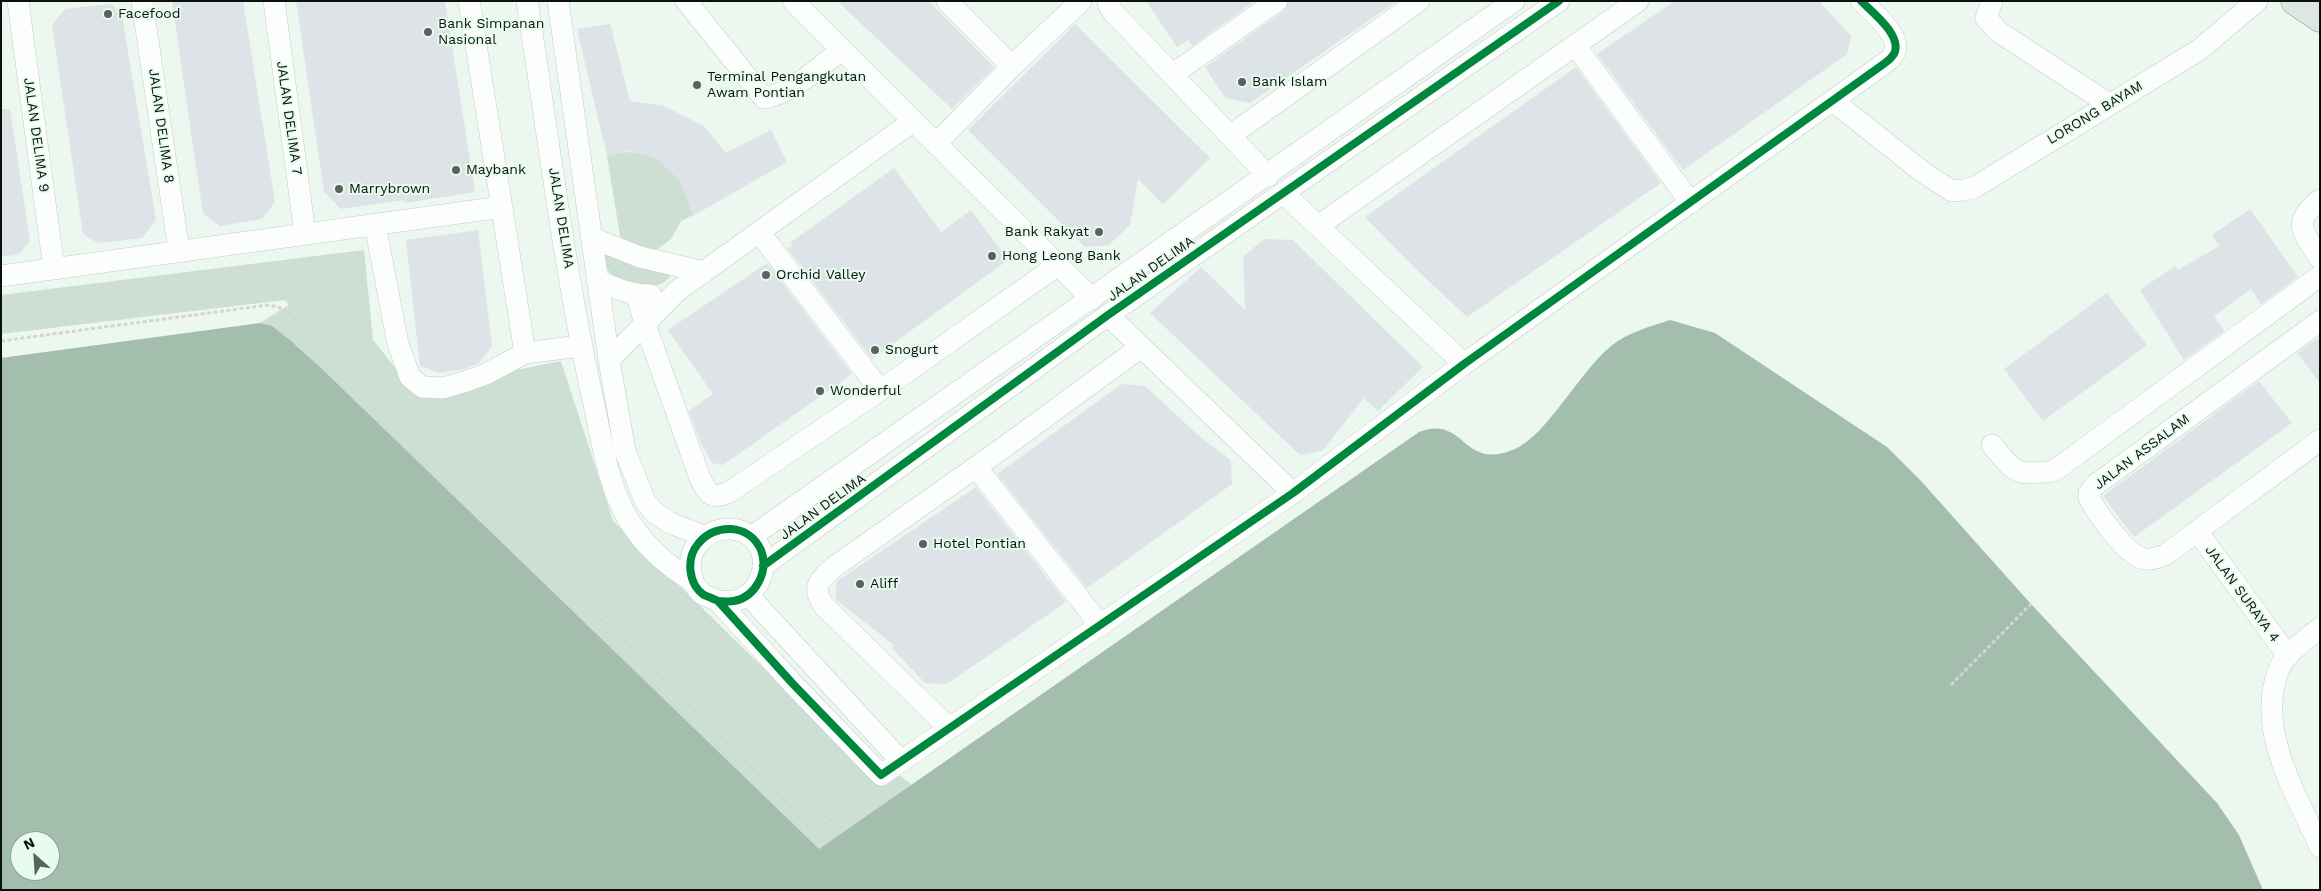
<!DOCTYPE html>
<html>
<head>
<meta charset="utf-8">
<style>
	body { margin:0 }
	#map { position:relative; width:2321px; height:891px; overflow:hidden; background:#ecf7f0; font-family:"Work Sans",sans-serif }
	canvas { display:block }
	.frame { position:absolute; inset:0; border:2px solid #0b120e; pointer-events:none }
	.north { position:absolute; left:10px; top:831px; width:50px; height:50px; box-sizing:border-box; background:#e8fbef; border:1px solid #909e95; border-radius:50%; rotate:334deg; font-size:14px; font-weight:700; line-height:20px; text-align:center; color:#0b120e }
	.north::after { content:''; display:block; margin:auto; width:18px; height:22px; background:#5a625d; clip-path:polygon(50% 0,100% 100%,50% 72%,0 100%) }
</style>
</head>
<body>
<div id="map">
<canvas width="2321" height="891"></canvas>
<div class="frame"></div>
<div class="north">N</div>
</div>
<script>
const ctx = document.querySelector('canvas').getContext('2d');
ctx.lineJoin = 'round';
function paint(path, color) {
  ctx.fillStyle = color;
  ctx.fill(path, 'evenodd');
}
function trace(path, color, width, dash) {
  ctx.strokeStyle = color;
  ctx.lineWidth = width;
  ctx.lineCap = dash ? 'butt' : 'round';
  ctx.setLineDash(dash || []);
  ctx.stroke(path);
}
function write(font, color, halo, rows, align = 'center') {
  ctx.font = font + ' "Work Sans",sans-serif';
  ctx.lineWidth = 4;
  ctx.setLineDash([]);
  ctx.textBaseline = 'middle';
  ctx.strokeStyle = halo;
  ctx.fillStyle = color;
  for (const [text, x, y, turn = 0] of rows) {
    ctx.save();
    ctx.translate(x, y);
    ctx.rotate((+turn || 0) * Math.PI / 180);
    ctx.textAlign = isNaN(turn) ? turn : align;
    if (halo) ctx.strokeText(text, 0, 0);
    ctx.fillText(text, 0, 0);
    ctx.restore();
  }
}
paint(new Path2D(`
	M625,152C670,154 680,177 699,212L681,221L671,239L656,250L628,243L620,236L607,156Z
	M604,246L668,270L670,277C654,295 629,282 611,276L605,263Z
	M364,250L373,340L414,391L561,361L613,521L776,680L912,785L826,845L819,849L815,847L318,365C300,349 283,330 260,323L289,305L285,300L1,334V295Z`), '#cdded3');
paint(new Path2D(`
	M1670,320L1715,333L1887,447L1921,481L2031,604L2217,803L2239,835L2263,890H1V358L260,323L272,326L290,340L318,365L819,849L1419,432C1466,414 1461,472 1515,449C1547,435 1581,370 1611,346C1628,332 1650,327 1670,320ZM20,841H50V871H20Z`), '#a4beae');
paint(new Path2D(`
	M172,1H243L275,202L262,219L220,226L203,214Z
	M296,1H445L475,192L405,203L404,200L341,209L324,192Z
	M837,1H929L994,67L952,109Z
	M1146,1H1255L1192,46L1188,40L1177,47Z
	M1289,1H1397L1250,103L1225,98L1205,67L1284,11Z
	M1675,1H1819L1851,36L1847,54L1683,170L1597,54Z
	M112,4L122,15L156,220L142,238L98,243L83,234L52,25L65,9Z
	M610,24L630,101L664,106L704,126L726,153L771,130L787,162L693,216L680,181L657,159L630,151L607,156L577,29Z
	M1075,24L1210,158L1163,205L1138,179L1130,225L1109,245L1085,247L968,130Z
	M1576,67L1661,183L1467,317L1417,270L1365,217Z
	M1,109H10L30,241L19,254L1,257Z
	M894,168L941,232L971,210L1008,260L872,359L787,248L792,246L790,243Z
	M2250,209L2298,277L2261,304L2251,289L2214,316L2224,331L2184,360L2140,290L2175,266L2178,270L2219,246L2212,235Z
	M478,230L492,346L479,363L464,369L439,373L420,366L406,240Z
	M1264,239L1293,240L1423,367L1378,411L1364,398L1322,451L1300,455L1150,313L1201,267L1245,310L1243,257Z
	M767,263L852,374L723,465L712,463L701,443L689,411L713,394L668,330Z
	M2107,293L2147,345L2043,421L2004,369Z
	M2320,337V383L2297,353Z
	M2259,381L2292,423L2134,537L2103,496Z
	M1122,384L1145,386L1197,434L1231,461L1232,484L1087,588L997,474Z
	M976,487L1066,602L947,684L925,683L892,648L895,646L836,600V582Z`), '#dde3e6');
const minor = new Path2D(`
	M142,1L179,251
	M274,1L305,234
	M469,1L525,353
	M527,1C548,134 564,269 593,400C602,439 607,484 628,519C644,545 667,566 693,581
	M558,1L609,360L625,451L645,501L654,512L670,523L704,536
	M686,1L764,98C790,95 821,66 841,50
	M793,1L1092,299
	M947,1L1012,66
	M1108,1L1109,6L1114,13L1268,176
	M1992,1L1986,18L1999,32L2109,104
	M18,2L54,269
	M1575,45L1691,203
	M1173,74L1277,1
	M1833,101L1924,173L1952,191L1964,190L1975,187L2199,50L2257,1
	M1231,135L1419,1
	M936,144L1012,66L1081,1
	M1283,193L1464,364
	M2320,200C2290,223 2304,232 2320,259
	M375,225L398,344L410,377L422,387L443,388L464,382L486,374L525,353L581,346
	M1318,226L1638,1
	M759,232L880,390
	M592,238L640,257L704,272
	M1,276L502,207
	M597,279C614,289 631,295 651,295
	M637,295L645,324L700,478C709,496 712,500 731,491L901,376L1058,265
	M1108,315L1293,493
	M2320,321L2094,486L2089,493V498C2098,514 2127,557 2145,559C2152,560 2158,557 2165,555L2320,440
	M609,360L677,291L912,122
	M1992,445C2017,475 2015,475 2054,471L2320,276
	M976,467L1101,626
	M2197,531L2288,656
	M751,537L1514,1
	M763,566L1108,315L1559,1
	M748,595L901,761
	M718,601C723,601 729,602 734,601C756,597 769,571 761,550C749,523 714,523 698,544C686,558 688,584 704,595C709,597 714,599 718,601L793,684L881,775L1293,493L1464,364L1885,63C1888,61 1892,57 1894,54C1903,36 1873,13 1861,1
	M2320,628C2307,639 2286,652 2279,669C2255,730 2296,793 2320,847
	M949,728L824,606C811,587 819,580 834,567L1003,448L1141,347`);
const major = new Path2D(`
	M2295,1L2320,18`);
trace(minor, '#c4cdc7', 22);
trace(major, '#91a399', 29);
trace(new Path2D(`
	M1,341L268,305L278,307L287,312L344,363L811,828L820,829L867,787
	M1951,685L2031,604`), '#d2d5d3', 3, [4, 2.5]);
trace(minor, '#fcfefd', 21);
trace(major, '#dde6e1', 28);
trace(new Path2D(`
	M763,566L1108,315L1559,1
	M718,601C723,601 729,602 734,601C756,597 769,571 761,550C749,523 714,523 698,544C686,558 688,584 704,595C709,597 714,599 718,601L793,684L881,775L1293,493L1464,364L1885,63C1888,61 1892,57 1894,54C1903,36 1873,13 1861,1`), '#00873e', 8);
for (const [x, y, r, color] of [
	[108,14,5,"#5a625d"],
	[428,32,5,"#5a625d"],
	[1242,82,5,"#5a625d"],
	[697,85,5,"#5a625d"],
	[456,170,5,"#5a625d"],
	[339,189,5,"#5a625d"],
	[1099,232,5,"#5a625d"],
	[992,256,5,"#5a625d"],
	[766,275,5,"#5a625d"],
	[875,350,5,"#5a625d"],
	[820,391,5,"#5a625d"],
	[923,544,5,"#5a625d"],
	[860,584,5,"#5a625d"]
]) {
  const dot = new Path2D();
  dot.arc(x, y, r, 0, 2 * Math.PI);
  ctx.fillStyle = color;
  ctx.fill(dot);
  trace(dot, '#e8fbef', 2);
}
write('14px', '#0b120e', '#e8fbef', [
	["Facefood",118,14],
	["Bank Simpanan",438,24],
	["Nasional",438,40],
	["Terminal Pengangkutan",707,77],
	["Awam Pontian",707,93],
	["Bank Islam",1252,82],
	["Maybank",466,170],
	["Marrybrown",349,189],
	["Bank Rakyat",1089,232,"right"],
	["Hong Leong Bank",1002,256],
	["Orchid Valley",776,275],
	["Snogurt",885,350],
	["Wonderful",830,391],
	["Hotel Pontian",933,544],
	["Aliff",870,584]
], 'left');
write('14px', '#0b120e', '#e8fbef', [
	["LORONG BAYAM",2095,113,-31],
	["JALAN DELIMA 7",289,118,82],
	["JALAN DELIMA 8",161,126,82],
	["JALAN DELIMA 9",36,135,82],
	["JALAN DELIMA",561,218,81],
	["JALAN DELIMA",1151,269,-35],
	["JALAN ASSALAM",2142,452,-37],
	["JALAN DELIMA",823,507,-36],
	["JALAN SURAYA 4",2242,594,54]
]);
</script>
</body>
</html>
